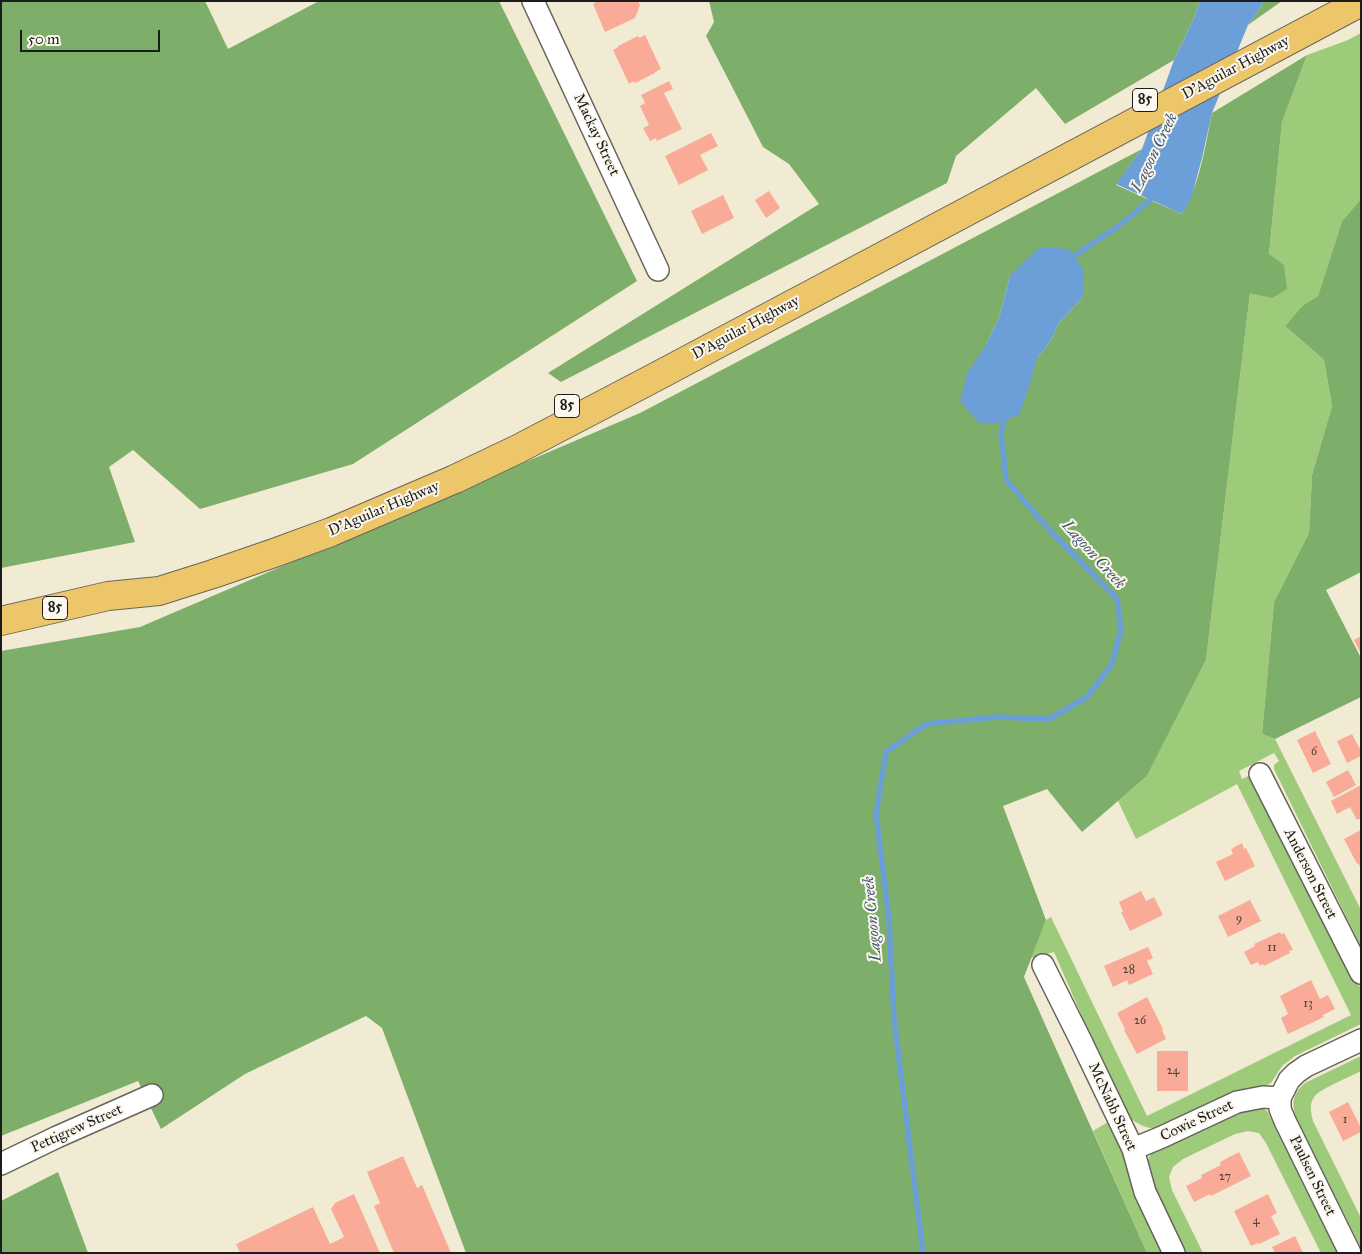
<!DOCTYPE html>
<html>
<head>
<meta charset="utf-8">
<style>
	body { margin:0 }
	#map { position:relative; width:1362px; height:1254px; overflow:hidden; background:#f2ebd3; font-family:"IM FELL Great Primer",serif }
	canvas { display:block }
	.frame { position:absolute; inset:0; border:2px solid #1c1c1c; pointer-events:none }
	.scale { position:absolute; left:20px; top:30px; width:140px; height:22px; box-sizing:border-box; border:2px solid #1c1c1c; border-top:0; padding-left:6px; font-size:15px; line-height:18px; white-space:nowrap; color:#1c1c1c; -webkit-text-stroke:4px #fbf7ec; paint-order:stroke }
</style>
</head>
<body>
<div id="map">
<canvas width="1362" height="1254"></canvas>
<div class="frame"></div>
<div class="scale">50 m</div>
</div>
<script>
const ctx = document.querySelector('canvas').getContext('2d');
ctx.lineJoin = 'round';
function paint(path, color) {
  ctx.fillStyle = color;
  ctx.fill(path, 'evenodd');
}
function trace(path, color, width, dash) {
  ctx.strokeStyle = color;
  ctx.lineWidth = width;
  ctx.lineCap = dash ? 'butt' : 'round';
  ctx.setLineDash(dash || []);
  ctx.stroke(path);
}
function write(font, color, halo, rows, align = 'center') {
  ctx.font = font + ' "IM FELL Great Primer",serif';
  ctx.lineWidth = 4;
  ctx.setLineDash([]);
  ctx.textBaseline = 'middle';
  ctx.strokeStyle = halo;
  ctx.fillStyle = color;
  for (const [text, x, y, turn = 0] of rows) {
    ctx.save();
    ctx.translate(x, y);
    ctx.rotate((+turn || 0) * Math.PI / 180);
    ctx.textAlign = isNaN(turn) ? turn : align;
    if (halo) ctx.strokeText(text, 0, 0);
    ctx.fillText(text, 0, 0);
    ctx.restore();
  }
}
paint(new Path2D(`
	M1361,33V199L1342,221L1318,296L1303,305L1285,326L1324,360L1332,406L1312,475L1309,533L1274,602L1262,734L1275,739L1361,910V947L1274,769V765L1279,761L1274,753L1239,771L1242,779L1248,776L1252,777L1348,971L1361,988V1024L1295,1056L1282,1066L1271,1083L1265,1086L1243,1089L1227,1096L1161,1128C1145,1130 1136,1123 1124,1113L1054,952L1031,958L1046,920L1051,917L1147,1116L1351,1015L1237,784L1136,839L1118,801L1147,776L1206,660L1250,293L1284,265L1269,255L1282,122L1307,55L1348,40Z
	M1361,1056V1071C1350,1077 1321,1088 1314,1097C1309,1104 1311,1113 1313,1121L1361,1218V1248L1300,1126C1292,1110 1289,1096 1305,1083Z
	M1261,1107L1267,1111L1270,1117L1337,1253H1321L1266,1143L1259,1133L1248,1131L1235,1134L1183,1159L1173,1167L1169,1177L1172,1190L1203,1253H1185L1156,1194L1147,1163L1150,1155L1163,1145L1242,1108Z
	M1113,1119L1168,1253H1147L1093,1131Z`), '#9dcb7a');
paint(new Path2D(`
	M1,1H205L228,49L319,1H499L637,281L353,464L200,509L133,450L109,467L135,542L1,568Z
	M709,1H1200L1194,18L1174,60L1065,124L1036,88L956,156L947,183L561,382L548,373L819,204L789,164L763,147L706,36L714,22Z
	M1263,1H1282L1248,25L1261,7Z
	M1307,55L1282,122L1269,254L1284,265L1287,289L1272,298L1250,293L1206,660L1147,776L1082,832L1047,789L1003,806L1046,920L1024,977L1147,1253H466L382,1028L366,1016L245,1074L161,1129L138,1081L1,1136V651L140,627L640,413L1142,149L1116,185L1182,214C1200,184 1205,147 1212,113ZM1010,276L1083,297L1059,323L1050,342L1037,358L986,345L999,318Z
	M1361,199V572L1326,590L1361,658V697L1275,739L1262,734L1274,602L1309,533L1312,475L1332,406L1324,360L1285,326L1303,305L1318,296L1342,221Z
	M58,1172L88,1253H1V1201Z`), '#7eaf6a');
paint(new Path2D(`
	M1200,1H1263L1261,7L1248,25L1212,113L1202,158L1191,199L1182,214L1116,184L1142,149L1174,60L1194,18Z
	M1040,247L1069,249L1084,270L1083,297L1059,323L1050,342L1037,358L1029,387L1019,415L997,423H979L960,401L967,373L986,345L999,318L1010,276Z`), '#6c9ed7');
trace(new Path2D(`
	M1068,260L1120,225L1150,200L1152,194
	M923,1253L894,1019L889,919L876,814L886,752L926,724L997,717L1049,719L1087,697L1112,664L1121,629L1117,599L1054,535L1006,480L1001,433L1006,413`), '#6c9ed7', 5.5);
paint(new Path2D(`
	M596,1H638L640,5L635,18L605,32L593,4L596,2Z
	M645,35L661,69L655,72V73L635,83L634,81L629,84L613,50L618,47V46L638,36L639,38Z
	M669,81L673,89L664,93L682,129L657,141L656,138L650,141L643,128L649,125L640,106L645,103L641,95Z
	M711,133L718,146L700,155L708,170L679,185L665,156Z
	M769,191L780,208L766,218L755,200Z
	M723,195L734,218L702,234L691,211Z
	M1361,636V654L1354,640Z
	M1315,731L1331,764L1313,773L1297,740Z
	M1352,734L1361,751V756L1347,763L1337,741Z
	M1348,770L1356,785L1334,797L1326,782Z
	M1361,785V818L1357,820L1350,807L1337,814L1331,801Z
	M1361,830V868L1358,863L1357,864L1344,839Z
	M1242,843L1244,849L1246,848L1255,866L1225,881L1216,862L1233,854L1231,849Z
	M1141,891L1146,901L1154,897L1163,915L1130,931L1121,912H1123L1119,902Z
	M1250,900L1261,921L1228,937L1218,916Z
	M1280,932L1281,934L1284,933L1293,950L1289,951L1290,953L1264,966L1263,964L1260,966L1258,962L1251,965L1244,952L1255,946L1254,944Z
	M1148,947L1153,958L1147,961L1153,974L1129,985L1127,980L1113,987L1104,966Z
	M1311,980L1320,999L1328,995L1335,1009L1323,1015L1324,1017L1288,1034L1281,1018L1288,1014L1280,996Z
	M1147,997L1163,1029L1162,1030L1166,1039L1137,1054L1124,1030L1125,1029L1117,1013Z
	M1157,1051H1188V1091H1157Z
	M1348,1102L1361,1128V1132L1343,1141L1329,1112Z
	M1239,1152L1251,1176L1211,1196L1210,1194L1194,1202L1186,1186L1202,1178L1201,1175L1221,1165L1220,1162Z
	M403,1156L417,1188L422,1185L451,1253H394L374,1206L380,1203L367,1172Z
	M354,1194L380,1253H240L236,1244L313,1207L330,1244L344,1237L331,1209L335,1203Z
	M1268,1194L1277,1213L1271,1216L1280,1234L1259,1244L1258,1243L1251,1246L1234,1211Z
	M1295,1236L1303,1253H1275L1272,1247Z`), '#f9ab97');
const minor = new Path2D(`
	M533,1L658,270
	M1260,774L1361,973
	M1043,965L1081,1041L1133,1149L1145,1192L1174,1253
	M1133,1149L1162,1137L1237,1102L1263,1097L1280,1098
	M1,1164L57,1137L152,1095
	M1350,1253L1285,1121L1280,1109V1098L1289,1080L1296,1073L1306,1066L1361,1040`);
const highway = new Path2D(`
	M1,621L108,596L159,591L213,574L274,553L331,532L455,479L518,449L648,381L1361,2`);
trace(minor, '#67645c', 24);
trace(highway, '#67645c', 30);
trace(minor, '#fff', 21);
trace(highway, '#ecc669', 28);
write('12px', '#53403b', null, [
	["6",1314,752],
	["9",1239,919],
	["11",1272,948],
	["28",1129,970],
	["13",1308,1004],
	["26",1140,1021],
	["24",1173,1071],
	["1",1345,1120],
	["27",1225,1177],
	["4",1256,1221]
]);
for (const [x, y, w] of [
	[1145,100,25],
	[567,406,25],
	[55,608,25]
]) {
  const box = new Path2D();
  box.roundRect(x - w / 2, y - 11.5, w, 23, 4);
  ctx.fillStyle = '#fbf7ec';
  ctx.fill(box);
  trace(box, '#1c1c1c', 1);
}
write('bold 14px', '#1c1c1c', null, [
	["85",1145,100],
	["85",567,406],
	["85",55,608]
]);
write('15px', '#1c1c1c', '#fbf7ec', [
	["D'Aguilar Highway",1236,68,-28],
	["Mackay Street",596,135,65],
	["D'Aguilar Highway",746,328,-28],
	["D'Aguilar Highway",384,509,-23],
	["Anderson Street",1310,874,63],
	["McNabb Street",1112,1107,65],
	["Cowie Street",1197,1121,-25],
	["Pettigrew Street",77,1129,-24],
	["Paulsen Street",1312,1176,64]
]);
write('italic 16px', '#405670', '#fbf7ec', [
	["Lagoon Creek",1155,153,-64],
	["Lagoon Creek",1093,555,48],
	["Lagoon Creek",873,919,-95]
]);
</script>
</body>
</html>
